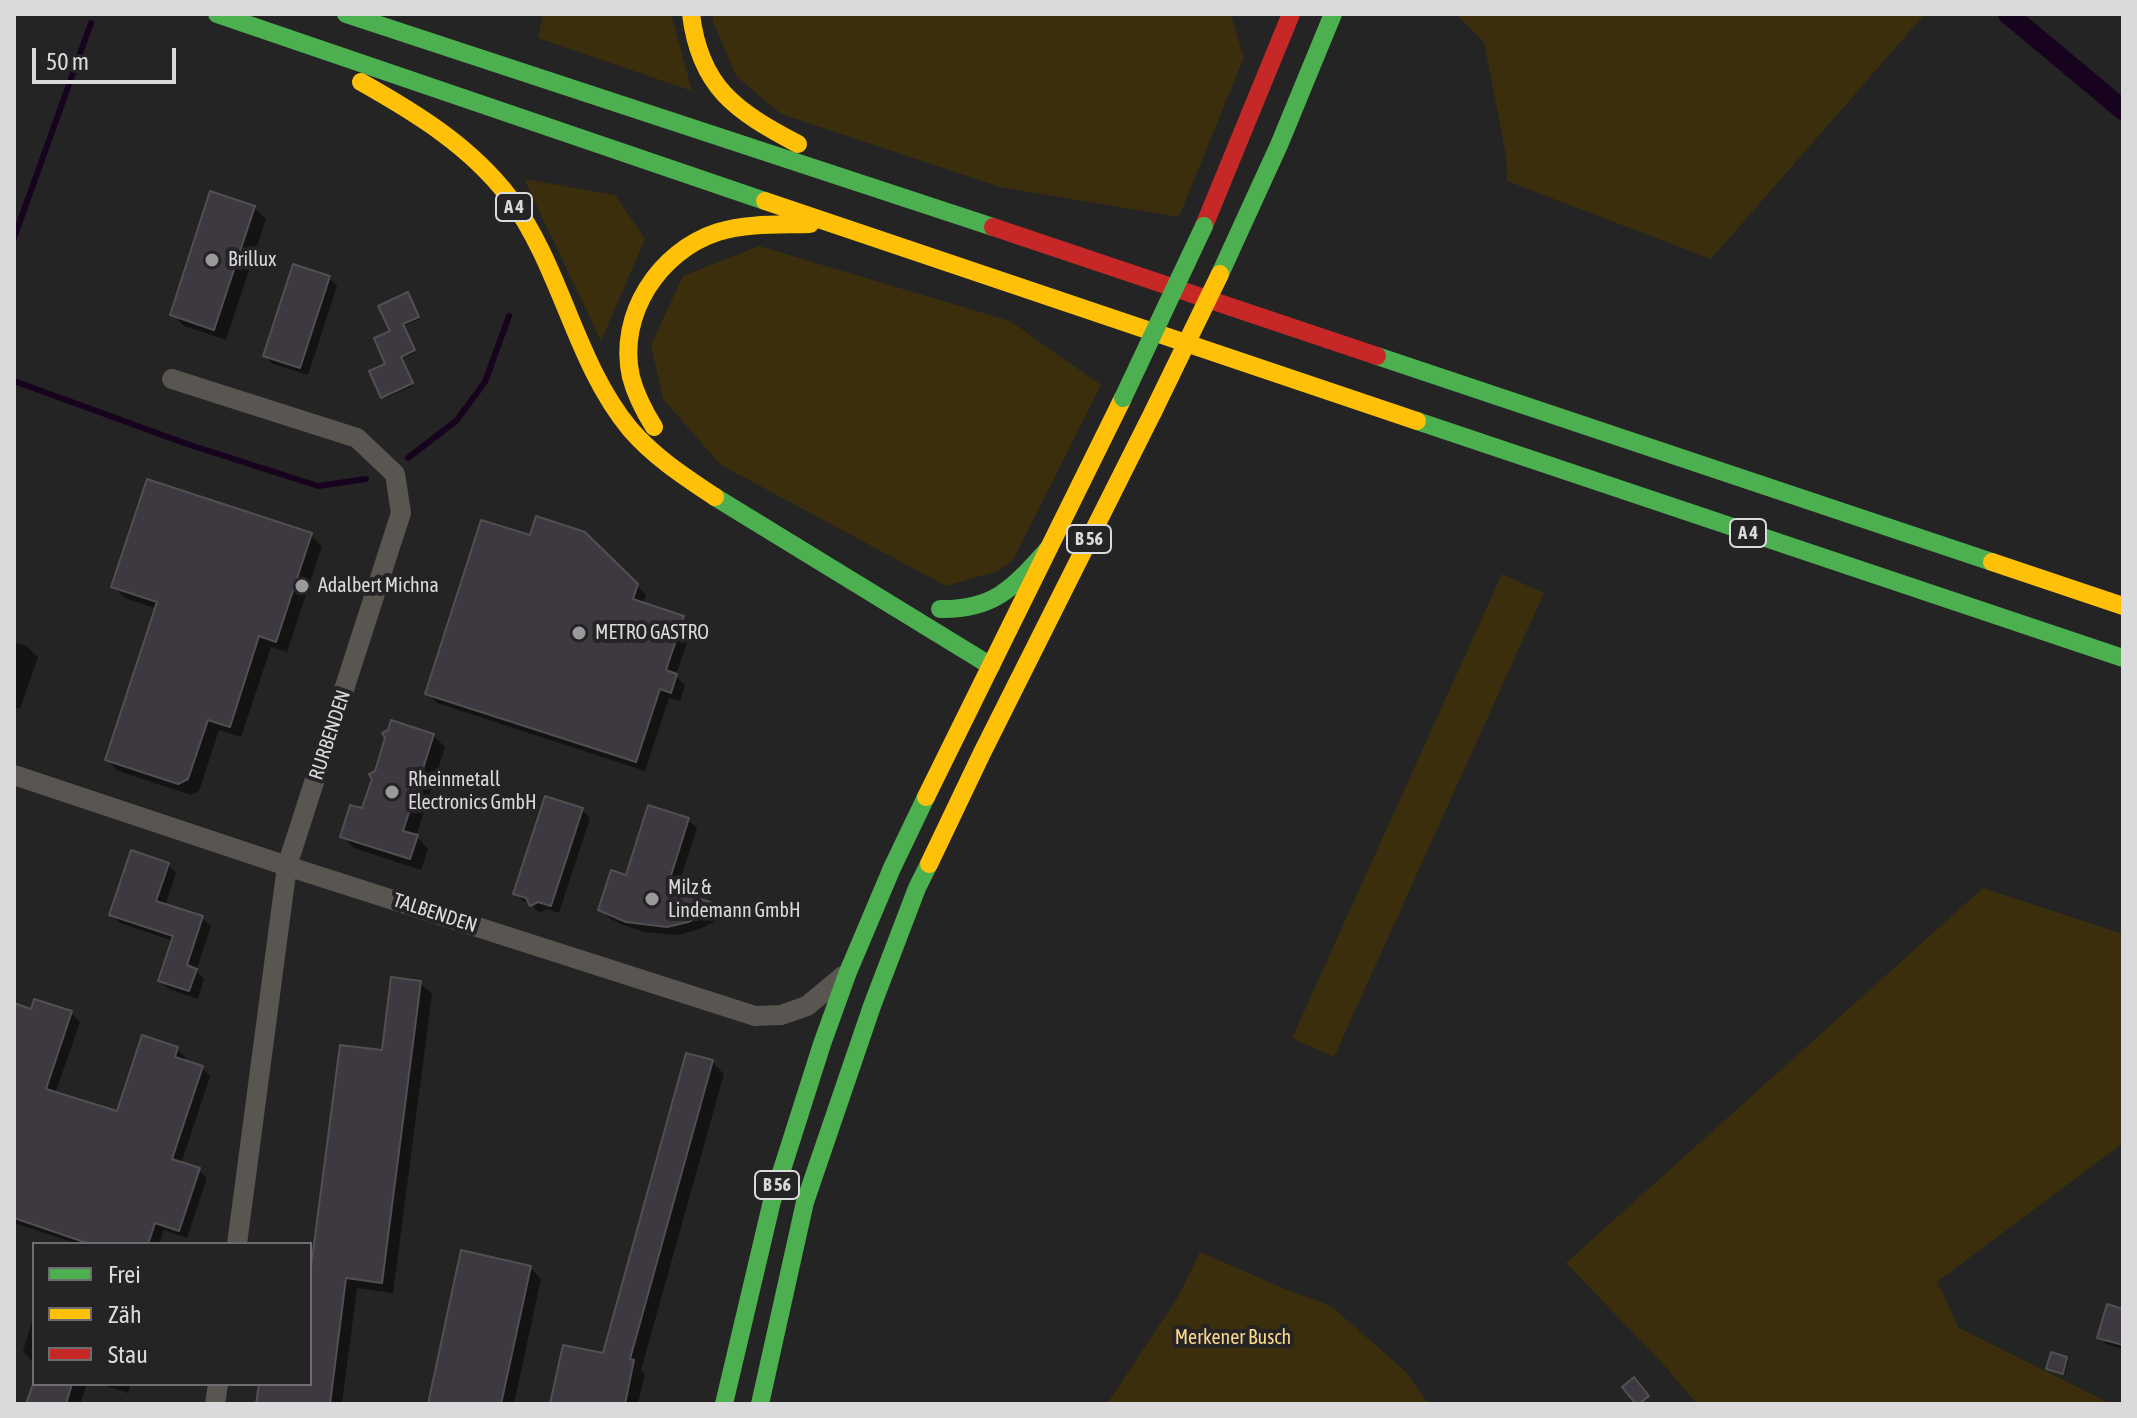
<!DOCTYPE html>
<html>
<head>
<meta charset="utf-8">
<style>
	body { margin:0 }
	#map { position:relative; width:2137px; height:1418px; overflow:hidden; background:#242424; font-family:"Asap Condensed",sans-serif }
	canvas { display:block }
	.frame { position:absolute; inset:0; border:16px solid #dad9db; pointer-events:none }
	.legend { position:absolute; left:32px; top:1242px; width:280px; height:144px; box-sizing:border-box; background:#252325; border:2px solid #6d6c6e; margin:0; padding:10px 14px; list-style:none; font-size:24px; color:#dad9db }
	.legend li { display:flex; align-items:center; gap:16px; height:40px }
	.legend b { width:40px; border:2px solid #6d6c6e }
	.scale { position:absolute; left:32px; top:48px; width:144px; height:36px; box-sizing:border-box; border:4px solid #dad9db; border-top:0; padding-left:10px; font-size:24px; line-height:28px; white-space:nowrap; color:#dad9db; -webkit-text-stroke:6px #252325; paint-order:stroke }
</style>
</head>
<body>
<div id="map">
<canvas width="2137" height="1418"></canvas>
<div class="frame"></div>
<ul class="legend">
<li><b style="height:10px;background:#4caf50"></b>Frei</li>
<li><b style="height:10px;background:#ffc107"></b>Zäh</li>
<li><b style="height:10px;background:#c62828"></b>Stau</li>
</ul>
<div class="scale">50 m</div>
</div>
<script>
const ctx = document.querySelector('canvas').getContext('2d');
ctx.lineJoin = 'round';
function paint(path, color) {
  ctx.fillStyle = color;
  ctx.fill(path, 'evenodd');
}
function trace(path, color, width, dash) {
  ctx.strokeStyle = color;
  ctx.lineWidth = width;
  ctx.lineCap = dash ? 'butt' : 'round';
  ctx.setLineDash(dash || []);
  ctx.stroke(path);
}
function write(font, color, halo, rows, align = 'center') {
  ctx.font = font + ' "Asap Condensed",sans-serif';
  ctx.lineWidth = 8;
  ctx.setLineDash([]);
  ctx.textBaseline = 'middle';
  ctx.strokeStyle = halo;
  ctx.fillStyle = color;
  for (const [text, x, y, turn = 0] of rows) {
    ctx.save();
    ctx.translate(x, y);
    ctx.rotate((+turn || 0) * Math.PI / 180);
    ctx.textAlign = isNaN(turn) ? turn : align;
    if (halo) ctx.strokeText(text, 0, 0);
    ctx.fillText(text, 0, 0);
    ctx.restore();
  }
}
paint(new Path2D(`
	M543,14H671L692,91L538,38Z
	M714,14H1225L1231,16L1244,57L1179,217L1000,187L781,114L736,76L712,19Z
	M1456,14H1925L1711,259L1507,181L1506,155L1484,42Z
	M524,179L615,195L645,239L601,341Z
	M759,246L1010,321L1101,385L1013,560L998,571L946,586L721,465L663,399L651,345L683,276Z
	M1502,574L1544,593L1334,1057L1292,1038Z
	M1983,888L2123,934V1143L1937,1282L1959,1328L2111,1404H1697L1663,1364L1566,1263Z
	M1200,1252L1285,1289L1331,1306L1405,1371L1428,1403L1107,1404L1178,1297Z`), '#3a2e0c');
paint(new Path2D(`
	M254,208L266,219L226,340L184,326L172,314Z
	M329,278L337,286L308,375L273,364L265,355Z
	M410,297L420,319L404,326L416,352L401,359L413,386L385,398L383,396L392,332Z
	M584,534L646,595L643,605L683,618L692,627L676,676L685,685L680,701L669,698L645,771L437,703L427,693L531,538Z
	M310,535L322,546L287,652L271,647L241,737L219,730L199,791L191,795L118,771L107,760L157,609L125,598L114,587Z
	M14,642L26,646L38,657L20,709L14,707Z
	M433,735L445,747L416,836L428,849L421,870L354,848L342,836Z
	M582,810L590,818L559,913L547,909L539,913L531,904L523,901L515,893Z
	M688,820L697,828L676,893L721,907L728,915L697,930L677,935L644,932L623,925L609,918L601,909L627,878Z
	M168,865L176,873L165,906L202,918L211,926L196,971L204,979L198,999L169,989L160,981L173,941L120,923L112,915Z
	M420,983L432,994L393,1293L357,1288L342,1404H258L261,1384H310V1290L384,1053Z
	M14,1005L32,1012L71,1013L80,1022L55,1094L118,1114L177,1049L186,1058L184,1062L202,1068L210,1076L181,1164L198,1170L207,1178L187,1238L164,1230L159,1244H78L14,1223Z
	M712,1062L724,1074L641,1370L645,1373L638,1404H552L604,1356Z
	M530,1267L541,1279L514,1404H430Z
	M2123,1311V1349L2106,1344L2100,1337Z
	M33,1318H34V1363L23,1351Z
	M2066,1359L2068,1361L2065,1375L2048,1369Z
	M35,1384H87L80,1404H28Z
	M99,1384H131L128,1393Z`), '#0007');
trace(new Path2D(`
	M14,238L91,23
	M14,381L187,444L318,486L366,479
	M408,458L456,421L485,382L509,316`), '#18031e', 6);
trace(new Path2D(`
	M2008,14L2123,110`), '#18031e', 20);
const building = new Path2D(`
	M210,191L255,206L214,330L170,315Z
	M293,264L330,276L300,368L263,356Z
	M408,292L419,317L403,324L415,350L401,357L413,383L381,398L369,371L385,364L374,338L390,331L378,306Z
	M147,479L312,533L276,642L259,636L230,727L208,720L188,779L178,784L105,760L157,602L111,587Z
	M536,516L585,532L638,584L633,599L684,616L666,670L677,674L671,693L660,689L636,762L425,694L481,520L530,535Z
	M391,720L434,734L403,831L418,835L410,859L340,837L350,805L362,808L372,779L369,774L375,771L385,738L382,733L388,730Z
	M545,796L583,808L551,906L538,902L530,906L526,898L513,894Z
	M648,805L689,818L667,888L722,906L688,922L667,927L626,922L598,910L611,870L626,875Z
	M131,850L169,863L156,901L203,916L187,965L197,969L189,991L158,981L173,936L109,915Z
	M391,977L421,981L382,1283L346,1278L330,1404H256L259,1384H310V1275L340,1045L382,1050Z
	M34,999L72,1011L46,1089L117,1111L142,1035L178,1047L175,1057L203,1066L172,1159L200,1168L179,1231L155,1223L148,1244H90L14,1218V1003L31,1009Z
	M686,1053L713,1060L630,1359L634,1360L625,1404H550L563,1345L603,1353Z
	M461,1250L531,1266L501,1404H428Z
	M2107,1304L2123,1309V1345L2097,1338Z
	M2051,1352L2067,1357L2063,1374L2046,1369Z
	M1634,1377L1649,1396L1639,1404H1636L1622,1387Z
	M33,1384H72L66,1404H26Z`);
paint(building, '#3e3840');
trace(building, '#505050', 2);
trace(new Path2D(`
	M172,379L357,438L395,474L401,513L287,866L237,1244
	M14,775L287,866L755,1016L781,1015L807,1006L843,976
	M215,1404L218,1384`), '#595550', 20);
trace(new Path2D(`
	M217,14L765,201
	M346,14L993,227
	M1220,274L1279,145L1333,14
	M1377,356L1992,562
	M1417,421L2123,658
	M715,497L991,666
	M940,609C994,610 1013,588 1047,550
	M724,1404L772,1201L822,1044L848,972L892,868L926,797
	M760,1404L805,1202L872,1006L917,888L929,864`), '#4caf50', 18);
trace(new Path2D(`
	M691,14C700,88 736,111 798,144
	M361,82C416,113 470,146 509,197C562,268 574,361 630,429C654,457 685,477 715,497
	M765,201L1417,421
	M654,427C644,411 636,396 631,377C617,315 659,251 718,232C748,223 780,225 810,224
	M1992,562L2123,606
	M926,797L1123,398
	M929,864L982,753L1153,412`), '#ffc107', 18);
trace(new Path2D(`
	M1204,226L1291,14
	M993,227L1377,356`), '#c62828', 18);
trace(new Path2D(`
	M1123,398L1204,226`), '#4caf50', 18);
trace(new Path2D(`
	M1153,412L1220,274`), '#ffc107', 18);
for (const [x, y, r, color] of [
	[212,260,8,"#9a9a9b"],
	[302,586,8,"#9a9a9b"],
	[579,633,8,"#9a9a9b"],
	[392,792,8,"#9a9a9b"],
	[652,899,8,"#9a9a9b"]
]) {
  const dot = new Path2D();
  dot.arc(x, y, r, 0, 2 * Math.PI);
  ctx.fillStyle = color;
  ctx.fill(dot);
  trace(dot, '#252325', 3);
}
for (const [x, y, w] of [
	[514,207,36],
	[1748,533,36],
	[1089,539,44],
	[777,1185,44]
]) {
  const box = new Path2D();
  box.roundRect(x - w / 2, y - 14, w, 28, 6);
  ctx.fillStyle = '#252325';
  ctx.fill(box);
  trace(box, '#dad9db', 2);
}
write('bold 18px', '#dad9db', null, [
	["A 4",514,207],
	["A 4",1748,533],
	["B 56",1089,539],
	["B 56",777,1185]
]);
write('20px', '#dad9db', '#252325', [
	["Brillux",228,260],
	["Adalbert Michna",318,586],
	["METRO GASTRO",595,633],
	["Rheinmetall",408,780],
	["Electronics GmbH",408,803],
	["Milz &",668,888],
	["Lindemann GmbH",668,911]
], 'left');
write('20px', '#dad9db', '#252325', [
	["RURBENDEN",330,735,-72],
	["TALBENDEN",435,913,18]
]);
write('20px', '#fad78a', '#252325', [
	["Merkener Busch",1233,1338]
]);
</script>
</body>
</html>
